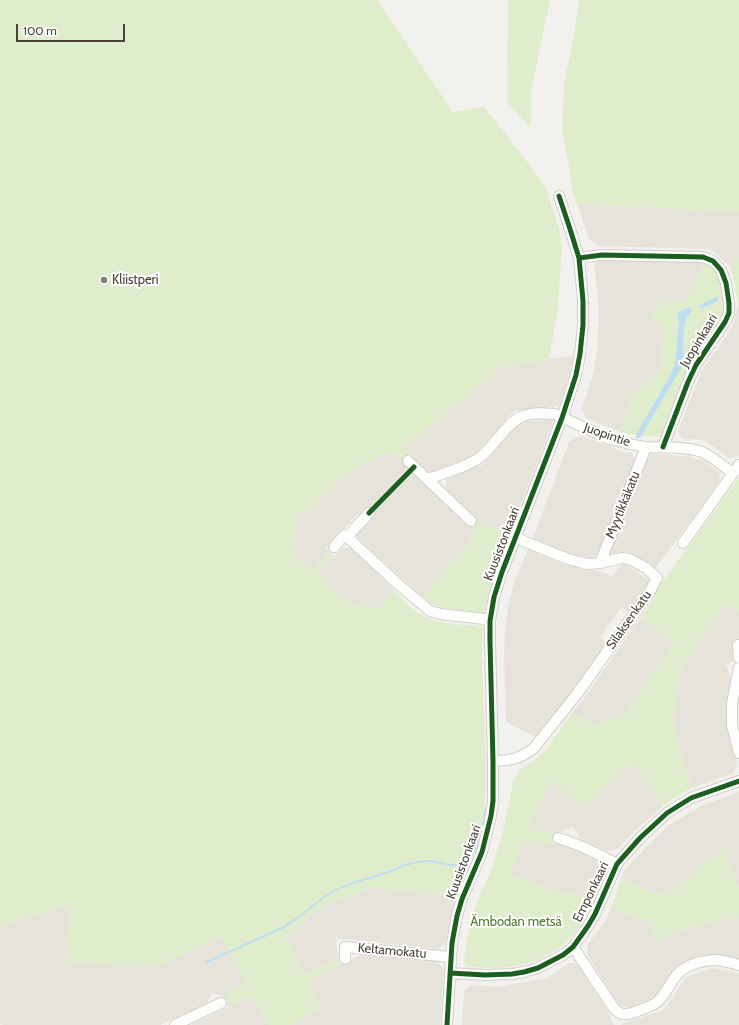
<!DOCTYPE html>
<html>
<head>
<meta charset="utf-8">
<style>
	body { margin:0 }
	#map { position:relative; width:739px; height:1025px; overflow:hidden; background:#f2f1ed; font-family:Cabin,sans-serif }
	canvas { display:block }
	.scale { position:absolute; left:16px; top:24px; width:109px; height:18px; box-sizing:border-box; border:2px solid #4a4338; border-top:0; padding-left:5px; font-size:12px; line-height:14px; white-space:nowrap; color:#4a4338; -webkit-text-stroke:3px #fff; paint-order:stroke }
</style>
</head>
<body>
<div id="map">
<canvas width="739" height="1025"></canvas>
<div class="scale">100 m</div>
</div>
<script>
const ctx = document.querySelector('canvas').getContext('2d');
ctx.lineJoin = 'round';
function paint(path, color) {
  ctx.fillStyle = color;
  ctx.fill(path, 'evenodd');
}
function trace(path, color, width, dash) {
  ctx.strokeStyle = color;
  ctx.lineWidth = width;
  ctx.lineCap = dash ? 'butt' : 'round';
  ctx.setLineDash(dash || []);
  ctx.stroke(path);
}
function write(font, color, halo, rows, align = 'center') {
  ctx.font = font + ' Cabin,sans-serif';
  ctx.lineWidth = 4;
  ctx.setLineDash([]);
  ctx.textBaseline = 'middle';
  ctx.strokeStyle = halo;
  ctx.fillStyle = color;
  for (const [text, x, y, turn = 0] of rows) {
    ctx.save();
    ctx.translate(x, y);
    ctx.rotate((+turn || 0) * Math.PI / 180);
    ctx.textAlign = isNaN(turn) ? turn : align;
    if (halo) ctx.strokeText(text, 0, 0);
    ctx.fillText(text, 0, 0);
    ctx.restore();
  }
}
paint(new Path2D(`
	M577,204L739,212V259L731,267L710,249L600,246L589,239Z
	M602,259L705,262L686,302H663L650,317L664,328L661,370L631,397L620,432L586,418L582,410L592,378L597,351L599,314L598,299L594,265Z
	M739,303V456L729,458L704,440L683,439L678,431L701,372L733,326L738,304Z
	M573,355L570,374L559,406L514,411L475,455L429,473L402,447L430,427L500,369L522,364Z
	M554,419L510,532L485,527L445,488L447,479L482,465L520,422Z
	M581,435L623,452L632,453L636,462L598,556L590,560L571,556L532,540L569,442Z
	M389,451L408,468L360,518L357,515L326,548L329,552L312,571L292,554L298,514L306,512L351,470Z
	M653,454L688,456L703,461L719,472L720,481L655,569L636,555L625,551L614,554L609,552L646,459Z
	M412,473L477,534L451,563L423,597L400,577L354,534Z
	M342,548H351L394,590L379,608L354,606L341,597L316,575Z
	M528,549L568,566L606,573L612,577L623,562L651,582L629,612L622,607L600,637L607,642L572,692L536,737L506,722L504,653L505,629L508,608L514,583Z
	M726,604L739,610V658L726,665L732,682L727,696V730L737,764L733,773L692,788L676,739L673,717L681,667Z
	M640,618L675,643L625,714L594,725L572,713L583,700Z
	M634,762L663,806L637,829L618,849L607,851L581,839L573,827L556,833L526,830L552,781L583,805Z
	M739,792V888L723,849L666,896L621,879L624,871L646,847L669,825L701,806Z
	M523,840L563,845L600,862L604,871L593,899L548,889L510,874Z
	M376,888L456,896L445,943L438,949L335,938L339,959L304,975L285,937L327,903Z
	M70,904L66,962L127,965L162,964L221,936L247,984L223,996L212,993L207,1003L160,1025H4L0,1024V926Z
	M611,908L649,922L656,942L668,935L703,924L739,917V960L713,955L677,966L655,999L628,1008L618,1004L587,954L588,944L606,920Z
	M363,954L438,962L444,970L440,1025H293L321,1008L307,981Z
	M569,963L578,964L609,1014L614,1025H462L464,991L471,985L497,987L547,978Z
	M713,968L739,973V1025H622L621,1024L664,1010L686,977Z
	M252,996L269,1025H191Z`), '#e6e3da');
paint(new Path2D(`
	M0,0H377L453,112L484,107L523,156L547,189L551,205L559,228L562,248L558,308L549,359L522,364L500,369L430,427L402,447L410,455L402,463L389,451L351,470L306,512L298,514L292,554L312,571L330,552L334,556L316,575L341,597L354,606L379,608L394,590C400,596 406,604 414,610C434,625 459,624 483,626L482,654L486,766L485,810L473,855L456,896L376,888L327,903L285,937L304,975L339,959L340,965L307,981L321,1008L293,1025H269L252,996L228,1007L223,996L246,984L221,936L162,964L127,965L66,962L70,904L0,926Z
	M508,0H550L531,92V127L507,104Z
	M579,0H739V212L577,204L573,193L568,161L562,130L564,85L575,30Z
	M739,259V303H738L731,267Z
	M705,262L711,266L716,271L723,283L725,314L662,437L635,435L620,432L631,397L661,370L664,328L650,317L663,302H686Z
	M739,478V610L726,604L681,667L673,717L676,739L692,788L677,796L663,806L634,763L583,805L552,782L527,830L556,833L551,844L523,841L510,874L548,889L593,899C590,908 586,918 580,926C561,955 529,967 495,968C486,968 476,967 467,967L464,961L467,939L473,914L480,894L490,873L502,836L514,778L522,768L534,761L545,751L572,713L594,725L625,714L675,643L640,618L656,596L653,594Z
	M476,518L485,527L510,532L500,558L484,613L440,607L431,603L423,597L451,563L477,535L469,526Z
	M723,849L739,888V917C711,923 681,927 656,942L649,922L611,908L621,879L666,896Z`), '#e0edcd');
paint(new Path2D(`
	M716,297L719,298V299C714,304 707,307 699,308L701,305Z
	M686,308H689L692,310L691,313L687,317L684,326L683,365L640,438H636L637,433L669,378L675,364L679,322L678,319V313Z`), '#beddf0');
trace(new Path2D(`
	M207,962C233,949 261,939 287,925C302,916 314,904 329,894C348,882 372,878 394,870C398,868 401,866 405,865C412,863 422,861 429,861C441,862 455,869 465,862C480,852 482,826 486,809`), '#beddf0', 2);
const minor = new Path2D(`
	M579,258L602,255L703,257L713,261L721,270L726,283L729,303V313L725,322L696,365L688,382L663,447
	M408,461L471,521
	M427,479C442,474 467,467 479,458C493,448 506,423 521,417C531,412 544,413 555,414L609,439C621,442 633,445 646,447C664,448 684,446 702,452C713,457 723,466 733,473
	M347,537L369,513
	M683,543L739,465
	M334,547L345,535L398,584L430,611L441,614L484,619L490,621
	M600,563L646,447
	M738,645L739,658
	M739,668L732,703V725L739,753
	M493,761C509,761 519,759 533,749L577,694L649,593L657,578L646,568L630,559L622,558L600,563L588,564L579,562L568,559L516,538
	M558,838C579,844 598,854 617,864
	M573,947L613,1007C620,1015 624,1016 635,1012C642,1009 651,1007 657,1002C668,993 671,978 682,970C692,963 706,960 718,960C725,961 732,963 739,965
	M345,959V947L451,957
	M450,973L485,975L512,974L524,972L538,968L563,955L573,947L588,926L595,914L617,864L640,838L667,813L691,798L739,781
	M175,1025L221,1003
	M447,1025L452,943L457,916L462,899L482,852L491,816L493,801V761L490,641V621L494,597L502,572L562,418L576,375L580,354L583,325V301L579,258L570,229L559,196`);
trace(minor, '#d0cfca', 12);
trace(minor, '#fdfdfc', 10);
trace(new Path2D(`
	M579,258L602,255L703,257L713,261L721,270L726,283L729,303V313L725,322L696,365L688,382L663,447
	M369,513L414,467
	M450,973L485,975L512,974L524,972L538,968L563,955L573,947L588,926L595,914L617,864L640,838L667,813L691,798L739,781
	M447,1025L452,943L457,916L462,899L482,852L491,816L493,801V761L490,641V621L494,597L502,572L562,418L576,375L580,354L583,325V301L579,258L570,229L559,196`), '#1b5e20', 5);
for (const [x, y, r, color] of [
	[104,280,4,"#858077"]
]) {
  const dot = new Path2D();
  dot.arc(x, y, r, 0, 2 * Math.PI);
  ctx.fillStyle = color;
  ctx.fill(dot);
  trace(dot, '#fff', 1.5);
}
write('13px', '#4a4338', '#fff', [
	["Kliistperi",112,280]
], 'left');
write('13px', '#4a4338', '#fff', [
	["Juopinkaari",699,341,-59],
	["Juopintie",607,435,19],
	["Myytikkäkatu",623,505,-68],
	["Kuusistonkaari",502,544,-69],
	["Silaksenkatu",629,620,-55],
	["Kuusistonkaari",464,862,-70],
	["Emponkaari",591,892,-64],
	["Keltamokatu",392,951,5]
]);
write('13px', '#4a7d29', '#fff', [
	["Ämbodan metsä",516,922]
]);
</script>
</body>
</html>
